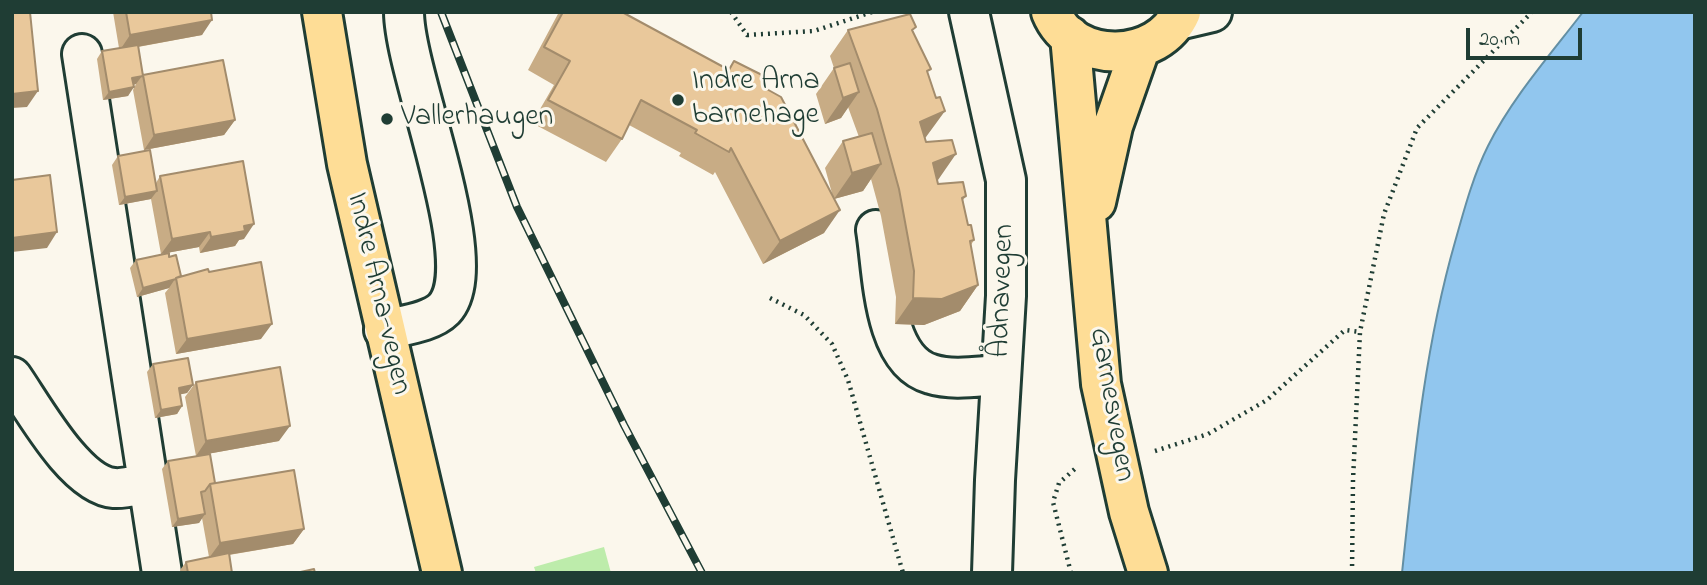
<!DOCTYPE html>
<html>
<head>
<meta charset="utf-8">
<style>
	body { margin:0 }
	#map { position:relative; width:1707px; height:585px; overflow:hidden; background:#fbf7ec; font-family:"Indie Flower",sans-serif }
	canvas { display:block }
	.frame { position:absolute; inset:0; border:14px solid #1f3d34; pointer-events:none }
	.scale { position:absolute; left:1466px; top:28px; width:116px; height:32px; box-sizing:border-box; border:4px solid #1f3d34; border-top:0; padding-left:9px; font-size:21px; line-height:24px; white-space:nowrap; color:#1f3d34; -webkit-text-stroke:5px #fbf7ec; paint-order:stroke }
</style>
</head>
<body>
<div id="map">
<canvas width="1707" height="585"></canvas>
<div class="frame"></div>
<div class="scale">20 m</div>
</div>
<script>
const ctx = document.querySelector('canvas').getContext('2d');
ctx.lineJoin = 'round';
function paint(path, color) {
  ctx.fillStyle = color;
  ctx.fill(path, 'evenodd');
}
function trace(path, color, width, dash) {
  ctx.strokeStyle = color;
  ctx.lineWidth = width;
  ctx.lineCap = dash ? 'butt' : 'round';
  ctx.setLineDash(dash || []);
  ctx.stroke(path);
}
function write(font, color, halo, rows, align = 'center') {
  ctx.font = font + ' "Indie Flower",sans-serif';
  ctx.lineWidth = 6;
  ctx.setLineDash([]);
  ctx.textBaseline = 'middle';
  ctx.strokeStyle = halo;
  ctx.fillStyle = color;
  for (const [text, x, y, turn = 0] of rows) {
    ctx.save();
    ctx.translate(x, y);
    ctx.rotate((+turn || 0) * Math.PI / 180);
    ctx.textAlign = isNaN(turn) ? turn : align;
    if (halo) ctx.strokeText(text, 0, 0);
    ctx.fillText(text, 0, 0);
    ctx.restore();
  }
}
paint(new Path2D(`
	M604,547L611,573H536L534,567Z`), '#bdecab');
const water = new Path2D(`
	M1583,12H1695V573H1402C1414,461 1424,350 1455,242C1464,210 1473,176 1488,146C1512,98 1550,55 1583,12Z`);
paint(water, '#91c6ee');
trace(water, '#638fa4', 2);
const minor = new Path2D(`
	M969,12L1006,180V296L995,480L992,573
	M1178,20L1212,12
	M82,54L162,573
	M876,230C883,272 882,360 931,374C953,381 979,376 1001,375
	M384,330C402,325 430,323 444,309C486,264 404,75 404,12
	M12,377C33,407 75,485 114,488C124,489 137,485 147,483`);
const major = new Path2D(`
	M322,12L347,164L442,573
	M1051,12C1073,66 1159,63 1181,12
	M1070,36L1101,384L1129,512L1148,573
	M1096,202L1113,126L1140,49`);
trace(minor, '#1f3d34', 44);
trace(major, '#1f3d34', 44);
trace(new Path2D(`
	M731,12L747,35L814,31L872,12
	M770,298L804,315L832,344L848,380L903,573
	M1155,451L1208,434L1267,400L1345,330L1360,332
	M1071,573L1053,502L1059,483L1077,467
	M1352,573L1353,480L1360,332L1384,214L1417,128L1532,12`), '#1f3d34', 4.5, [2, 5]);
trace(minor, '#fbf7ec', 38);
trace(major, '#fedd96', 38);
const rail = new Path2D(`
	M441,12L517,207L624,425L702,573`);
trace(rail, '#1f3d34', 8);
trace(rail, '#fbf7ec', 5, [16]);
paint(new Path2D(`
	M113,12H211L202,35L138,47L143,75L235,120L224,135L144,150L133,90L136,84L133,85L128,96L103,100L97,59L102,51L119,48Z
	M559,12H622L728,69L734,61L763,87L833,197L825,168L843,141L859,137L848,107L841,118L825,124L816,94L834,68L830,56L848,30L913,31L928,74L926,137L925,138L938,180L937,181L938,184L966,196L963,200L968,225L974,240L971,245L978,285L960,311L924,325L895,324L896,297L881,216L871,179L863,191L834,199L824,233L763,264L715,172L713,175L679,156L681,153L629,125L622,139L606,162L532,123L554,85L528,70Z
	M118,156L156,183L160,176L244,239L239,240L235,246L200,253L199,247L161,254L151,199L119,205L112,165Z
	M169,257L181,276L209,272L261,339L176,354L165,293L169,288L137,297L130,268L136,260Z
	M153,364L193,385L187,393L180,394L182,406L177,414L155,418L147,372Z
	M196,382L279,441L196,456L185,397Z
	M168,461L215,483L304,529L293,544L229,555L232,573H181L180,570L186,562L209,557L202,518L199,523L172,527L162,469Z`), '#c8ac85');
paint(new Path2D(`
	M212,20L202,35L120,50L130,35Z
	M142,76L136,84L126,86L132,78Z
	M134,87L128,96L103,100L109,92Z
	M38,91L27,107L12,108V94Z
	M859,92L841,118L825,124L843,98Z
	M945,111L926,137L902,148L920,122Z
	M235,120L224,135L144,150L154,135Z
	M956,154L938,180L914,189L933,163Z
	M881,164L863,191L834,199L852,173Z
	M157,191L151,199L119,205L125,197Z
	M840,210L824,233L763,264L780,241Z
	M254,224L244,239L239,240L235,246L200,253L211,237L244,226Z
	M57,232L47,248L12,252V238Z
	M210,232L199,247L161,254L172,239Z
	M175,279L169,288L137,297L143,288Z
	M978,285L960,311L924,325L895,324L913,298Z
	M272,324L261,339L176,354L187,339Z
	M193,385L187,393L173,396L179,388Z
	M182,406L177,414L155,418L161,410Z
	M290,426L279,441L196,456L206,441Z
	M205,514L199,523L172,527L178,519Z
	M304,529L293,544L209,558L220,543Z`), '#a38c6c');
const building = new Path2D(`
	M12,12H30L38,91L12,94Z
	M126,12H211L212,20L130,35Z
	M563,12H622L729,70L734,61L768,78L763,87L781,97L840,210L780,241L731,148L729,152L695,133L697,130L641,100L622,139L548,100L570,61L544,47Z
	M910,14L916,27L912,30L931,69L927,71L936,98L940,97L945,111L920,122L926,142L952,140L956,154L933,163L938,184L963,182L966,196L962,198L968,225H971L974,240L970,241L978,285L942,299L913,298L914,271L899,189L877,109L848,30Z
	M138,45L143,76L132,78L134,87L109,92L102,51Z
	M223,60L235,120L154,135L143,75Z
	M850,63L859,92L843,98L834,68Z
	M872,133L881,164L852,173L843,141Z
	M150,150L157,191L125,197L118,156Z
	M243,161L254,224L244,226L245,231L211,237L210,232L172,239L160,176Z
	M50,175L57,232L12,238V180Z
	M169,253V257L176,255L181,276L176,278V279L143,288L136,260Z
	M261,262L272,324L187,339L176,278L208,269L209,272Z
	M188,358L193,385L179,388L182,406L161,410L153,364Z
	M280,367L290,426L206,441L196,382Z
	M210,454L215,483L210,484L205,491L201,492L205,514L178,519L168,461Z
	M294,470L304,529L220,543L210,484Z
	M229,553L232,573H188L186,562Z
	M314,569L315,573H296Z`);
paint(building, '#e9c89b');
trace(building, '#a38c6c', 2);
for (const [x, y, r, color] of [
	[678,100,7,"#1f3d34"],
	[387,119,7,"#1f3d34"]
]) {
  const dot = new Path2D();
  dot.arc(x, y, r, 0, 2 * Math.PI);
  ctx.fillStyle = color;
  ctx.fill(dot);
  trace(dot, '#fbf7ec', 2.5);
}
write('30px', '#1f3d34', '#fbf7ec', [
	["Indre Arna",692,83],
	["barnehage",692,117],
	["Vallerhaugen",401,119]
], 'left');
write('30px', '#1f3d34', '#fbf7ec', [
	["Ådnavegen",1004,291,-88],
	["Indre Arna-vegen",377,294,77],
	["Garnesvegen",1110,405,80]
]);
</script>
</body>
</html>
